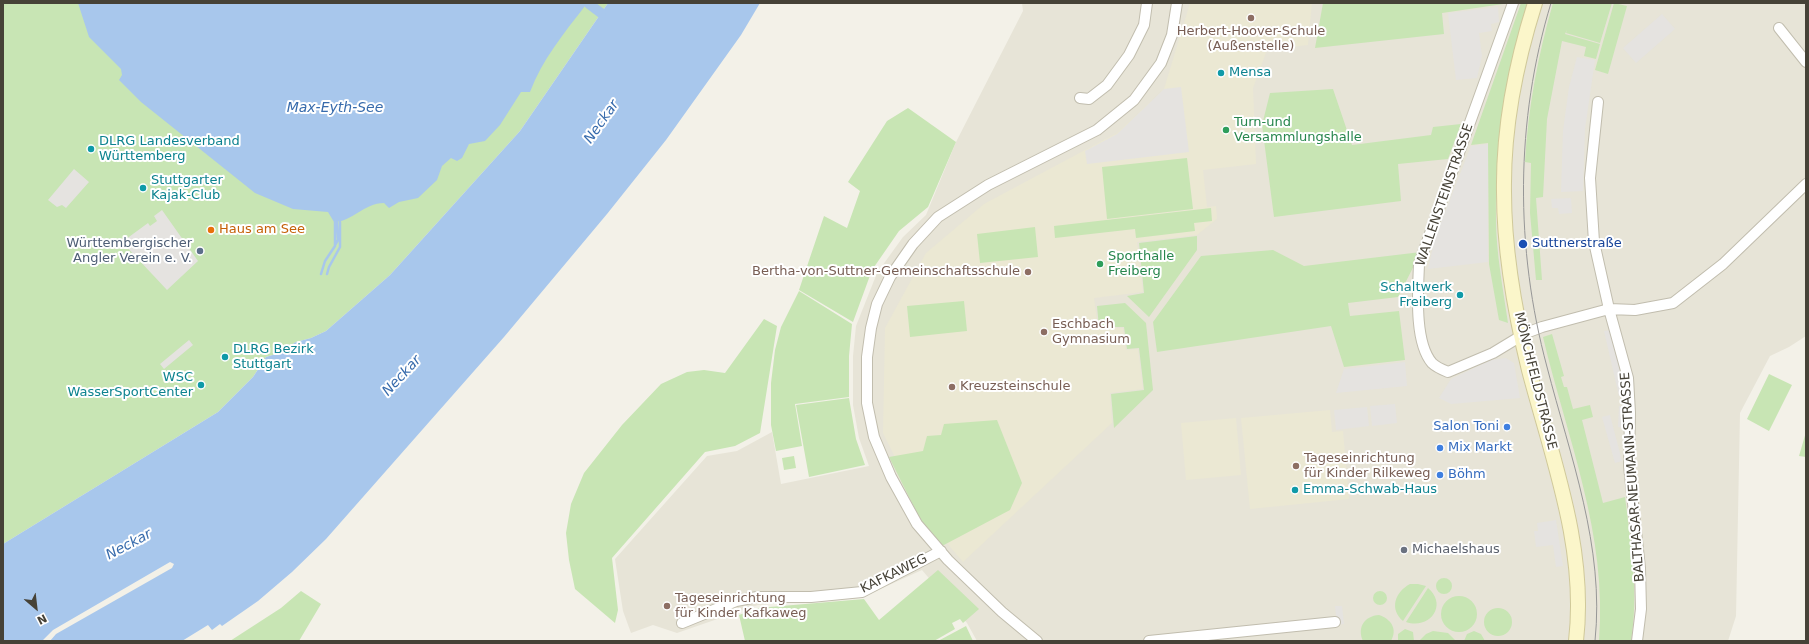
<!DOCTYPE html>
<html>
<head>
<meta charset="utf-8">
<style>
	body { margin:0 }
	#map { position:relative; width:1809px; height:644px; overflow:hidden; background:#f3f1e8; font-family:"DejaVu Sans",sans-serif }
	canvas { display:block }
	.frame { position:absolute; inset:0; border:4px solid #464237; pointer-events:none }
	.north { position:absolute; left:16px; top:588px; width:40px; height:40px; -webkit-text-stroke:3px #fff; paint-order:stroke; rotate:152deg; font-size:11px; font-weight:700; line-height:16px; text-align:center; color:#464237 }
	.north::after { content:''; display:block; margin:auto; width:14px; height:18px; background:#464237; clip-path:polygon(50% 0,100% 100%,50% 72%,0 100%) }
</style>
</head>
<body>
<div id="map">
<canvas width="1809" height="644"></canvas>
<div class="frame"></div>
<div class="north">N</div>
</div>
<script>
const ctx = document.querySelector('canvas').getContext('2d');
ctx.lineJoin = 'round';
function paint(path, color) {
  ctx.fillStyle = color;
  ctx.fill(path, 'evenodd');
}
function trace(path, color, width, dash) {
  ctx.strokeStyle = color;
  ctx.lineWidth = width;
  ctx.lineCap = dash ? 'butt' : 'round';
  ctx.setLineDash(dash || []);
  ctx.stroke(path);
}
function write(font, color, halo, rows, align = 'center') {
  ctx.font = font + ' "DejaVu Sans",sans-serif';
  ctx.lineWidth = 4;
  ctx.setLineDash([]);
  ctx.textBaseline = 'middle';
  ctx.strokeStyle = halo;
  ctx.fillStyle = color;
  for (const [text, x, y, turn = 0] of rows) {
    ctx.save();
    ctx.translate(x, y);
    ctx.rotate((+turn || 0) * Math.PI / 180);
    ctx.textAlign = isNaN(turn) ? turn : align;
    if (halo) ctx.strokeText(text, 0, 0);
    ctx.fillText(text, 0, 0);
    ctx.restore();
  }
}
paint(new Path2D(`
	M1022,3H1806V336L1789,347L1770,356L1740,413L1736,616L1728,641H977L967,623L922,570L865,596L758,605L677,633L653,625L631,633L623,611L615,559L707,456L737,451L772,432L781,484L869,466L859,438L853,405V356L856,326L877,273L903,237L926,215L956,142L1023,11Z`), '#e7e4d7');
paint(new Path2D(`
	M1190,3H1312L1308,45L1267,50L1253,88L1256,164L1203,170L1207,207L1216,206L1217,219L1197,235L1137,242L1143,292L1094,298L1098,328H1123L1126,350L1138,349L1143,389L1110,393L1112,423L963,562L926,519L883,433L885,328L926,253L984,204L1117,133L1164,89Z
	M1330,410L1332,432L1343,431L1349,499L1250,509L1241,418Z
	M1236,418L1241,475L1186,480L1181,423Z`), '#ebe8d3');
paint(new Path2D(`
	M3,3H608L520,131L390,275L326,331L311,338L296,342L276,354L266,357L253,377L218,412L3,544Z
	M1323,3H1510L1442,13L1444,34L1315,48Z
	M1521,3H1529C1507,76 1495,141 1496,218C1496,253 1503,288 1508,323L1499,320L1489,264L1488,143L1471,145Z
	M1553,3H1612L1600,43L1566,33L1567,30L1565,34L1600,44L1596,59L1584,56L1586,47L1562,41L1547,119L1543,197L1536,198L1542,280H1536L1530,213L1531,163L1525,162C1528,108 1538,55 1553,3Z
	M1614,3L1627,6L1608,74L1595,70Z
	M1333,89L1352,145L1431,135L1433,127L1461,124L1448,159L1398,164L1401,201L1274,217L1262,125L1270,93Z
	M908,108L956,142L928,207L899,231L872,270L853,322L799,290L824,216L847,228L860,191L848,182L887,121Z
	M1187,158L1193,209L1107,219L1102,167Z
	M1211,208L1212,221L1194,223L1195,231L1136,238L1135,229L1055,238L1054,226Z
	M1035,227L1038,257L980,263L977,234Z
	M1197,236V250L1149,317L1127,296L1144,293L1139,243Z
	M1273,250L1304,266L1421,252L1398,297L1348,303L1350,316L1399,311L1405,360L1344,367L1331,326L1157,352L1153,322L1201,256Z
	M799,291L852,324L849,356V397L795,404L802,446L776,451L771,425V383L775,350L781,327Z
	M964,301L967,331L910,337L907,306Z
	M1125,303L1146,323L1153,390L1114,428L1111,394L1144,390L1139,348L1127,349L1124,327H1099L1097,306Z
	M764,319L777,326L760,433L735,446L705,452L612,558L618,610L615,623L575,589L569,560L566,533L571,504L584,473L622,425L661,384L687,372L704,370L725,373Z
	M1552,334L1564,376L1561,377L1564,387H1567L1573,409L1590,405L1593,417L1582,420L1603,503L1625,497C1631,544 1639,593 1631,641H1599C1608,535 1567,438 1543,337Z
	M1769,374L1792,385L1769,431L1747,419Z
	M849,398L856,439L865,465L809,477L796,405Z
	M997,420L1022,483L1010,510L942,546L921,521L889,457L923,451L927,436L941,435L944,424Z
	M1806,432V457L1799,456Z
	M794,456L796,468L784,470L782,458Z
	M938,570L979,609L963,623L960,619L952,623L955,629L934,641H745L739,615L758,608L864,599L879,620Z
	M1436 586a8 8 0 1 1 16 0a8 8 0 1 1-16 0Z
	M1410,584H1418L1426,586L1403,621C1389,609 1395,592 1410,584Z
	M1428,588C1448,605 1430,630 1406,622Z
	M1373 598a7 7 0 1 1 14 0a7 7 0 1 1-14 0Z
	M301,591L321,604L299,641H230L281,608Z
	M1441 614a18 18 0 1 1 36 0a18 18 0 1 1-36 0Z
	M1484 622a14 14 0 1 1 28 0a14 14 0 1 1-28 0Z
	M1379,615C1391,619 1398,629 1391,641H1363C1357,628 1364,616 1379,615Z
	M966,626L973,641H938Z
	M1405,629L1413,632L1414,641H1398V634Z
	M1433,631L1448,633L1456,641H1419L1426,634Z
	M1474,631L1481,634L1485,641H1464L1467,634Z`), '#c8e5b4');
paint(new Path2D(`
	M1498,7L1499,22L1491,24L1492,31L1479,33L1482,56L1477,78L1456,80L1448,13Z
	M1662,14L1675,29L1636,63L1623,48Z
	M1577,57L1595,60L1585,129L1583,191L1561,192L1563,131L1569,87Z
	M1181,87L1189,152L1087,164L1085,151L1117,134L1164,89Z
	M1488,144V262L1428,269L1435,238L1471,146Z
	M74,169L89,182L66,208L62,205L57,207L48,200Z
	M1571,198L1572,213L1559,214L1558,208H1552L1551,199Z
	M162,210L198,261L167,290L122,242L148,223L150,226L157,221L154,216Z
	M1611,330L1626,395L1619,396L1604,331Z
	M189,340L193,345L164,369L160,364Z
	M1506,358L1514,363L1520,398L1451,404L1439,398L1451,379L1491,360Z
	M1405,362L1407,386L1336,393L1344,369Z
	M1395,404L1397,423L1372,426L1370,406Z
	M1619,406H1626L1625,428L1618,427Z
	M1367,407L1369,426L1336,430L1334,410Z
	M1610,415L1622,461L1615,463L1602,417Z
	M1556,520L1563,566L1556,567L1553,545L1536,547L1534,531H1538L1537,523Z
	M1335,606H1342L1344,624L1337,625Z`), '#e5e3e0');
paint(new Path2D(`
	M78,3H590L587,7L585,6C564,33 542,60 530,92H521L500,125L485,141L469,144L462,158L457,161L451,158L442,166L437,180L418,198L399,202L389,208L384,203C364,203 352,222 334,222L328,212L293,209L255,193L141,102L119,80L122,75L121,69L89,37Z
	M608,3H760L741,35L666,140L607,214L504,337L326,539L292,572L258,601L222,626L220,624L212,630L208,625L182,641H50L56,634L172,568L174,564L170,562L53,630L42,641H3V544L218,412L253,377L266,357L276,354L296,342L311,338L326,331L390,275L520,131Z`), '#a8c7ec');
trace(new Path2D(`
	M335,245L338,240L337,222
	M321,274L325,261L335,246V222
	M327,274L329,267L340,247V222`), '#a8c7ec', 2.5);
trace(new Path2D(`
	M589,4L601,13`), '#a8c7ec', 10);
const minor = new Path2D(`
	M1513,3L1419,264C1418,291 1414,342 1432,363C1436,367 1443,370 1448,372L1493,353L1526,333L1542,327L1609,309L1635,310L1673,303L1723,264L1806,184
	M1779,28L1806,62
	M1080,98L1089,99L1107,85L1129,55L1144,25L1147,3
	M1598,102L1590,178L1594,242L1609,309L1628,378L1630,413L1629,466L1640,568L1641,609L1637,641
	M682,623L736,601L757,597H811L862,592L941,551
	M1037,641L1002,612L948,560L917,524L891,477L874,437L867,403V357L871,328L877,304L890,277L913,244L938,217L988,185L1097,130L1134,100L1161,63L1172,35L1177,3
	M1149,641L1335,622`);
const secondary = new Path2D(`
	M1535,3C1516,63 1503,129 1504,192C1504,251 1515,313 1529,370C1552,458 1587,548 1576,641`);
trace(minor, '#c1bdae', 12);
trace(secondary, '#d0c99a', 16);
trace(minor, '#fff', 10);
trace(secondary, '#fbf6ca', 14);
trace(new Path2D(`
	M1551,3C1515,121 1515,248 1547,367C1570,456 1605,547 1595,641`), '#979797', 1);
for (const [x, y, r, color] of [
	[1251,18,4,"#8d6e63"],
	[1221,73,4,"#0f9aa8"],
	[1226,130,4,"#2e9e5b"],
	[91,149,4,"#0f9aa8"],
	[143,188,4,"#0f9aa8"],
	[211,230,4,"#e8710a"],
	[1523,244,5,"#1a4fb4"],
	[200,251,4,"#5c6f8a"],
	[1100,264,4,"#2e9e5b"],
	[1028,272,4,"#8d6e63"],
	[1460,295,4,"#0f9aa8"],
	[1044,332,4,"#8d6e63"],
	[225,357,4,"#0f9aa8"],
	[201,385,4,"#0f9aa8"],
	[952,387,4,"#8d6e63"],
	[1507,427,4,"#3f7fe0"],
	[1440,448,4,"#3f7fe0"],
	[1296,466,4,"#8d6e63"],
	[1440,475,4,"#3f7fe0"],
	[1295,490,4,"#0f9aa8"],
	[1404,550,4,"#6b7280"],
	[667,606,4,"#8d6e63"]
]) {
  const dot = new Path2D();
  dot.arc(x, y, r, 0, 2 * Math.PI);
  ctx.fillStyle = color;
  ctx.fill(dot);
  trace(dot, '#fff', 1.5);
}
write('13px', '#785e54', '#fff', [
	["Herbert-Hoover-Schule",1251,32,"center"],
	["(Außenstelle)",1251,47,"center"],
	["Bertha-von-Suttner-Gemeinschaftsschule",1020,272,"right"],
	["Eschbach",1052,325],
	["Gymnasium",1052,340],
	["Kreuzsteinschule",960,387],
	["Tageseinrichtung",1304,459],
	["für Kinder Rilkeweg",1304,474],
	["Tageseinrichtung",675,599],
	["für Kinder Kafkaweg",675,614]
], 'left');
write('13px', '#0d838f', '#fff', [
	["Mensa",1229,73],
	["DLRG Landesverband",99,142],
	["Württemberg",99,157],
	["Stuttgarter",151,181],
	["Kajak-Club",151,196],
	["Schaltwerk",1452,288,"right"],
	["Freiberg",1452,303,"right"],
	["DLRG Bezirk",233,350],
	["Stuttgart",233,365],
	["WSC",193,378,"right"],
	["WasserSportCenter",193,393,"right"],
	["Emma-Schwab-Haus",1303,490]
], 'left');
write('13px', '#27864d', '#fff', [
	["Turn-und",1234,123],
	["Versammlungshalle",1234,138],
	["Sporthalle",1108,257],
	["Freiberg",1108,272]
], 'left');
write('13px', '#464237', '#fff', [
	["WALLENSTEINSTRASSE",1445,195,-71],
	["MÖNCHFELDSTRASSE",1535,381,76],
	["BALTHASAR-NEUMANN-STRASSE",1633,477,-94],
	["KAFKAWEG",894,574,-26]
]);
write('13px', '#c56008', '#fff', [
	["Haus am See",219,230]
], 'left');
write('13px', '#4e5e75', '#fff', [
	["Württembergischer",192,244],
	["Angler Verein e. V.",192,259]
], 'right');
write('13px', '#164399', '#fff', [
	["Suttnerstraße",1532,244]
], 'left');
write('13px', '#366cbe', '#fff', [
	["Salon Toni",1499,427,"right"],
	["Mix Markt",1448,448],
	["Böhm",1448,475]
], 'left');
write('13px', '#5b616d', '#fff', [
	["Michaelshaus",1412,550]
], 'left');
write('italic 14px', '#376bac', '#fff', [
	["Max-Eyth-See",335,108],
	["Neckar",602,122,-55],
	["Neckar",402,376,-47],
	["Neckar",129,545,-28]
]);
</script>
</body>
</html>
